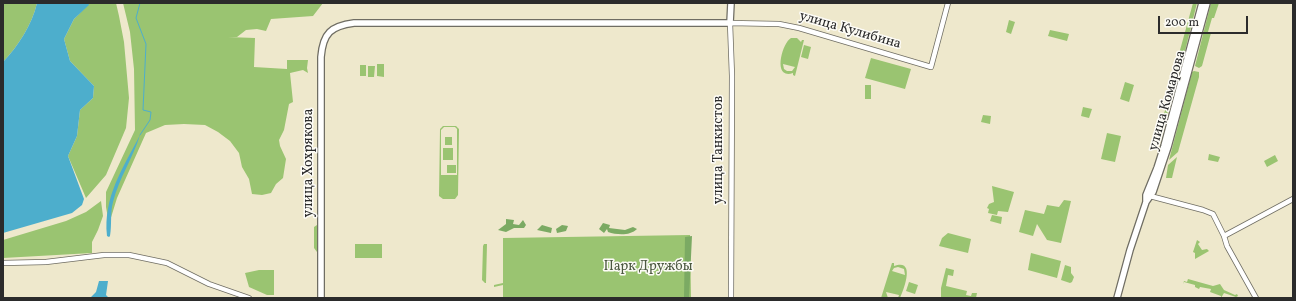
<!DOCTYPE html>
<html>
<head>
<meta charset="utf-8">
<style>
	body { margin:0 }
	#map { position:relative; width:1296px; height:301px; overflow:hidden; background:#eee8cc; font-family:Vollkorn,serif }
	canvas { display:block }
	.frame { position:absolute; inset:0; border:4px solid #2b2b2b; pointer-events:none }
	.scale { position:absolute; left:1158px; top:16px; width:90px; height:18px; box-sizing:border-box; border:2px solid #2b2b2b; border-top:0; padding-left:5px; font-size:12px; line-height:14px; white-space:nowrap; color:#2b2b2b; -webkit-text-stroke:3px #fdfcf7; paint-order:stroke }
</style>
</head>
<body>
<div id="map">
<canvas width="1296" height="301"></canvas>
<div class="frame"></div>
<div class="scale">200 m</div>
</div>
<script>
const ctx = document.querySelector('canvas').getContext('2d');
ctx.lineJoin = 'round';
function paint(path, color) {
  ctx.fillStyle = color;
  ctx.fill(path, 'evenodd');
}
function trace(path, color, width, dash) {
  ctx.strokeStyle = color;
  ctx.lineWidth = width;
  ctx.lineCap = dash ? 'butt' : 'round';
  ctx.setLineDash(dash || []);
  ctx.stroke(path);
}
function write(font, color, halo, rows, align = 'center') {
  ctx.font = font + ' Vollkorn,serif';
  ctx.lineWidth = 3;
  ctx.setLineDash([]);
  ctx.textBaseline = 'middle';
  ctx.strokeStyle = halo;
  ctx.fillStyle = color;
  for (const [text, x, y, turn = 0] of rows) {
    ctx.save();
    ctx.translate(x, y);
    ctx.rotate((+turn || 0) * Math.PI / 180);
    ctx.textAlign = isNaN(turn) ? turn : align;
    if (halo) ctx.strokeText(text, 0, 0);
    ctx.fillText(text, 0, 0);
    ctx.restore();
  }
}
paint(new Path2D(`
	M3,3H37C32,25 18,46 3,62Z
	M88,3H116L119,16L124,42L129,98L126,128L106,175L86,198L68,156L77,136L80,110L93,98L94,86L70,61L64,39L74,19L88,5Z
	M123,3H323L313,16L271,19L266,31L257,29L246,30L237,37H228L255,38L254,67L287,69V60H308L307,68L308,73L303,70L290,73L293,102L289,104L284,130L279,140L280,146L286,159L283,178L276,184L271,193L262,195L252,194L249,179L242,167L239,153L230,141L218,132L205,125L184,124L165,125L146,133L117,198L109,224L106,207V192L135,130L134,69L130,32Z
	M1193,3H1197L1182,63L1179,64L1177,61Z
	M1211,3H1219L1214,18H1212L1208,32L1211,33L1202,66L1199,68L1195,66Z
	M1009,20L1015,22L1011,34L1006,32Z
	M1050,30L1069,34L1067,41L1048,36Z
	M791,38H797L801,42L802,40H804L795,76L793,75V73C772,80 782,43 791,38ZM783,64L795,67L792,71H787L784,69Z
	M804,45L811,47L808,59L801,57Z
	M871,58L911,69L905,89L865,78Z
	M377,64H384V77L377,76Z
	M360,65H366V76H360Z
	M368,66H375L374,77H368Z
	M1177,67L1179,68L1160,142L1158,139L1159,132Z
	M1194,71L1199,72V77L1178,152L1169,160L1192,72Z
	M1125,82L1134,85L1129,102L1120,99Z
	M865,85H871V99H865Z
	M1083,107L1092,109L1089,118L1081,116Z
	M983,115L991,116L990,124L981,122Z
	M443,126H456L459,129L458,195L455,199H443L439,196L440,129ZM444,127H455L457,129V175H441V130Z
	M1107,133L1121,136L1115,162L1101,159Z
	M445,137H452V145H445Z
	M443,148H453V160H443Z
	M1209,154L1220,157L1218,162L1208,160Z
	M1275,155L1278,161L1267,167L1264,161Z
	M1177,157L1172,178H1166L1168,165Z
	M447,165H456V173H447Z
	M992,186L1014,192L1008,212L998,211L997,215L988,213L989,209L987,208L989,204L994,202Z
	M1064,200L1071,201L1061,243L1047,240L1037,224L1033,236L1019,232L1025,210L1044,214L1047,205L1059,207Z
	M101,201L103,216L98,230L92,242V253L3,258V240L66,221L86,212Z
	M992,215L1002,217L1001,224L990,221Z
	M317,225V252L314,248V227Z
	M948,233L971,239L968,253L939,246L942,238Z
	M690,235L691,298H503V285L494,287V285L503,283V238Z
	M1197,240L1200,242L1198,244L1202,250L1207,249L1209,251L1195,259V253L1193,252Z
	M355,244H382V258H355Z
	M484,244H487L486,283H485L482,280L483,246Z
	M1031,253L1061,261L1057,278L1028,270Z
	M892,263H894V266C916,258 904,289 900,298H898L899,295L886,292L888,298L884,297L881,298ZM898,267L904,269L905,275L892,271L894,268Z
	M1065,265L1071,267V273L1074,277L1072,282L1070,283L1061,280Z
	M946,268L954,270L953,276L948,275L946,286L967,291L966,295L971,296L972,293H977L976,298H941V288Z
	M259,270H274V295H267L249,287L245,273Z
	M1188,279L1213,286L1220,284L1224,290L1235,295L1237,294L1238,296L1236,297L1224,293L1221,298V296L1210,292L1211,289L1200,287L1199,289L1195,287V285L1184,282L1183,284L1184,281L1187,282Z
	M909,282L918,285L915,294L906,291Z`), '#9ac471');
paint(new Path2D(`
	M506,219L514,220L513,224L519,225L523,220L526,225L524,228H514L506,232L498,230L506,224Z
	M603,223L610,225L609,228L625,230L633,227L637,229C630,236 617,235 608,232L607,229L604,233L599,229Z
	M542,225L552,228L551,233L537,230Z
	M562,225L568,226L566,231L557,233L556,229Z
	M692,236L689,298H685L684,297L685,237Z`), '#7baa63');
paint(new Path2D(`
	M37,3H88L89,5L74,19L64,39L70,61L94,86L93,98L80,110L77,136L68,156L84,199L82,205L72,213L3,233V62C18,46 32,25 37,3Z
	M140,135C133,158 119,178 113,202C110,213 112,225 110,236L109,237L107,236C103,197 123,168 140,135Z
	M99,281H108L106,295L109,298H90L96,292Z`), '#4daecc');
trace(new Path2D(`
	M140,3L136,18L146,44L143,110L151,112L150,120L140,135`), '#4daecc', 1);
const minor = new Path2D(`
	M1150,196L1203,210L1213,214L1224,236L1227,246L1256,298
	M1224,236L1293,199
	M3,263L46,262L104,255H129L167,263L209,284L249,298
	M731,298L732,76L730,23L779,24L799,28L931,67L948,3`);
const major = new Path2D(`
	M1146,202L1153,192L1168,147L1207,3
	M321,298V57C323,33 331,26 354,23H730L731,3
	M1117,298L1130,250L1146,202V195L1157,168L1164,146L1202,3`);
trace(minor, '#6f6d63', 6);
trace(major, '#6f6d63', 8);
trace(minor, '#fff', 4.5);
trace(major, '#fff', 5.5);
write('14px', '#2b2b2b', '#fdfcf7', [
	["улица Кулибина",850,31,16],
	["улица Комарова",1168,101,-74],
	["улица Танкистов",719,150,-90],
	["улица Хохрякова",309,163,-90]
]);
write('14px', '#4c5940', '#fdfcf7', [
	["Парк Дружбы",648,267]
]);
</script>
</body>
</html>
